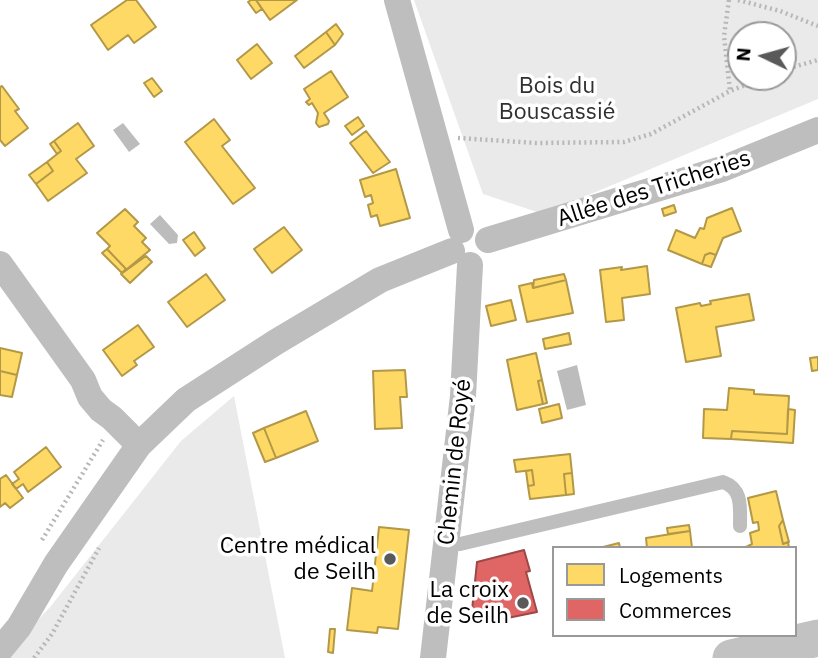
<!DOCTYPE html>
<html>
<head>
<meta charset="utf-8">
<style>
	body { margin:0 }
	#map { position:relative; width:818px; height:658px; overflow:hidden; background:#fff; font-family:"IBM Plex Sans",sans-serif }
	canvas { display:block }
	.legend { position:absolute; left:552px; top:546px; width:245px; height:91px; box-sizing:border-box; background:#fff; border:2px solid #999; margin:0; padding:9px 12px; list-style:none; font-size:21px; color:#000 }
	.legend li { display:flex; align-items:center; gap:14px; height:35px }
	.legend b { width:35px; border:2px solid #999 }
	.north { position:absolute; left:727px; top:21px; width:70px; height:70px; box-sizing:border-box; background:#fff; border:2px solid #999; border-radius:50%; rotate:275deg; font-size:19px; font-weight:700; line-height:28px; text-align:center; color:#000 }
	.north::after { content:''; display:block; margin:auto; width:24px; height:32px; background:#595959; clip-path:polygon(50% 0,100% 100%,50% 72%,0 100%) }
</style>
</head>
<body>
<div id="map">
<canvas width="818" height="658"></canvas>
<ul class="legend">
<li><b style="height:19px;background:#ffd966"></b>Logements</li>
<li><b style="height:19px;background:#e06666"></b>Commerces</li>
</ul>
<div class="north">N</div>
</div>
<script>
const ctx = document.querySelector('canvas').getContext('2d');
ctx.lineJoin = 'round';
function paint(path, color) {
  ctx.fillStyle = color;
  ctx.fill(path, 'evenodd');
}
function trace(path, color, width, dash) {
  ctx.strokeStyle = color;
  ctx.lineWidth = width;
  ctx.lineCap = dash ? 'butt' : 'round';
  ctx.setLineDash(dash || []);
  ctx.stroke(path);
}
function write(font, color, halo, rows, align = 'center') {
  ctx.font = font + ' "IBM Plex Sans",sans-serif';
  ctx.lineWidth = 7;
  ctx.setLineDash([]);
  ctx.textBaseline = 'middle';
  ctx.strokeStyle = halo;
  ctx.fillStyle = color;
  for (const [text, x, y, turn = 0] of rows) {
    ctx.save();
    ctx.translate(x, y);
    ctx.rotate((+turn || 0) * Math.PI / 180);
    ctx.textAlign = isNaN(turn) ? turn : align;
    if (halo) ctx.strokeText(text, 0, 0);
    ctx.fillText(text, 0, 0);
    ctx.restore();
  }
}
paint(new Path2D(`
	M414,0H818V99L543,214L483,194ZM741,35H783V77H741Z
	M234,396L285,658H2L51,606L181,441Z`), '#eaeaea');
paint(new Path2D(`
	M123,123L140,144L129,152L113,130Z
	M160,215L178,235L177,243L169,244L150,224Z
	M577,365L586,405L567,410L557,371Z`), '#bcbcbc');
const homes = new Path2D(`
	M127,0H136L156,27L134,43L128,35L108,50L91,25Z
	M251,0H256L262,9L256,13L248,2Z
	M256,0H297L270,20Z
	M336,24L343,34L335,45L326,32Z
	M326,32L335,45L304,68L295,56Z
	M257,44L272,63L251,79L237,60Z
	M331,71L348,97L324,113L329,121L328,124L319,127L316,123L318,113L312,103L309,105L306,102L310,99L304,89Z
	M152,78L162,91L154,97L144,83Z
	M2,86L19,109L15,111L28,128L5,146L0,140V87Z
	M358,117L364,126L352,135L345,126Z
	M214,119L230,140L222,146L255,188L233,204L185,142Z
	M78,123L94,146L76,159L87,173L48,201L36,184L53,171L47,162L61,151L54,141Z
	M366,131L390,162L373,173L350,143Z
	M54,141L61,151L57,154L50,144Z
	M47,162L53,171L36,184L29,175Z
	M396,169L410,218L380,226L377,215L371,217L368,205L373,203L371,195L365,197L360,180Z
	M674,205L676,212L664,216L662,209Z
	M732,208L741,231L723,238L716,255L710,253L705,255L702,264L668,250L676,230L695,238L700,228L704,229L707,218Z
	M125,209L138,222L134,226L146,238L142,242L150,250L121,274L126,269L107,249L110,246L97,233Z
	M284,227L302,250L272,273L254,249Z
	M194,232L205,248L195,256L183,240Z
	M107,249L126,269L122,273L102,253Z
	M710,253L716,255L711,267L702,264L705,255Z
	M146,256L152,262L130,283L121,274Z
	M647,266L650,294L622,298L624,320L606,322L600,270L622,267L621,270Z
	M206,274L225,300L187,327L168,302Z
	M564,274L566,280L533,288L534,280Z
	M566,280L573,313L527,322L519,286L532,283L533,288Z
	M749,294L754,320L716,327L721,356L686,362L676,308L700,303L701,306L711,304L710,301Z
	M511,300L516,320L491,326L486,306Z
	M138,325L154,347L134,361L137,365L122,376L103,350Z
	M569,333L571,344L545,349L543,339Z
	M0,348L22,353L17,375L0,371Z
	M536,353L542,380L538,381L543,404L517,410L507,360Z
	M818,357V370L812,371L810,358Z
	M405,370L407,397H400L402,428L375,429L373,371Z
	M0,371L17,375L12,397L0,395Z
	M542,380L547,403L543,404L538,381Z
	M729,388L754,390V394L789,396L787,434L732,431L731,439L703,438L704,409L727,410Z
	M559,404L562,418L542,423L539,409Z
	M788,409L795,410L793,443L731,439L732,431L787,434Z
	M306,411L318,441L276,458L264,428Z
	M264,428L276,458L265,462L253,433Z
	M46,447L61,467L28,492L23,484L16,489L12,484L19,479L14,472Z
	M570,454L572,473L564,474L566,495L530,499L528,486L534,485L532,470L516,472L514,460Z
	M532,470L534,485L528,486L526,471Z
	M572,473L574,494L566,495L564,474Z
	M6,475L23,498L10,508L5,503L0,507V479Z
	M776,491L783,520L779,526L783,544L788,542L789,548H744L752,544L750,533L759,530L758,522L753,523L748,498Z
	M783,520L789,542L783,544L779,526Z
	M689,525L690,531L668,534L667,528Z
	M379,527L409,530L398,629L378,627L377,633L347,630L352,588L372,591Z
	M690,531L692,548H647L646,538Z
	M619,543L620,548H599Z
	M330,629H335L333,653L328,652Z`);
paint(homes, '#ffd966');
trace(homes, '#b29847', 2);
const shops = new Path2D(`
	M524,550L530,571L526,572L537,612L483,623L476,611L472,610L477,562Z`);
paint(shops, '#e06666');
trace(shops, '#9d4747', 2);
trace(new Path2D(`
	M729,0L724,36L730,91
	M738,0L780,11L818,26
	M783,70L818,60
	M458,138L536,143L624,142L651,134L730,91L766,77
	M42,540L103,440
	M34,658L52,634L99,548`), '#b8b8b8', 4.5, [2, 3.5]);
trace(new Path2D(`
	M447,543L460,544L723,482C743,489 740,508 740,526`), '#bebebe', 14);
trace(new Path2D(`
	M397,0L461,230
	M488,240L722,169L818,130
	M0,264L83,380L90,397L101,410L112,418L139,445
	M0,650L19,627L56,564L139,445L186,400L276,342L380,280L452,251
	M433,658L463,396L470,265`), '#bebebe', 26);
trace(new Path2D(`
	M731,658L818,638`), '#c2c2c2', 37);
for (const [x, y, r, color] of [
	[390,559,7,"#595959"],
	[523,603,7,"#595959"]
]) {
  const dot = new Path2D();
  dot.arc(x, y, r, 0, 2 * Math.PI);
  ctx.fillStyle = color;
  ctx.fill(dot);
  trace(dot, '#fff', 2.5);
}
write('23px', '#303030', '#fff', [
	["Bois du",557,86],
	["Bouscassié",557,112]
]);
write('23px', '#000', '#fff', [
	["Allée des Tricheries",654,189,-18],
	["Chemin de Royé",455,462,-84]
]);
write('23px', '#000', '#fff', [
	["Centre médical",376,546],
	["de Seilh",376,572],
	["La croix",509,590],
	["de Seilh",509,616]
], 'right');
</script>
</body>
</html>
